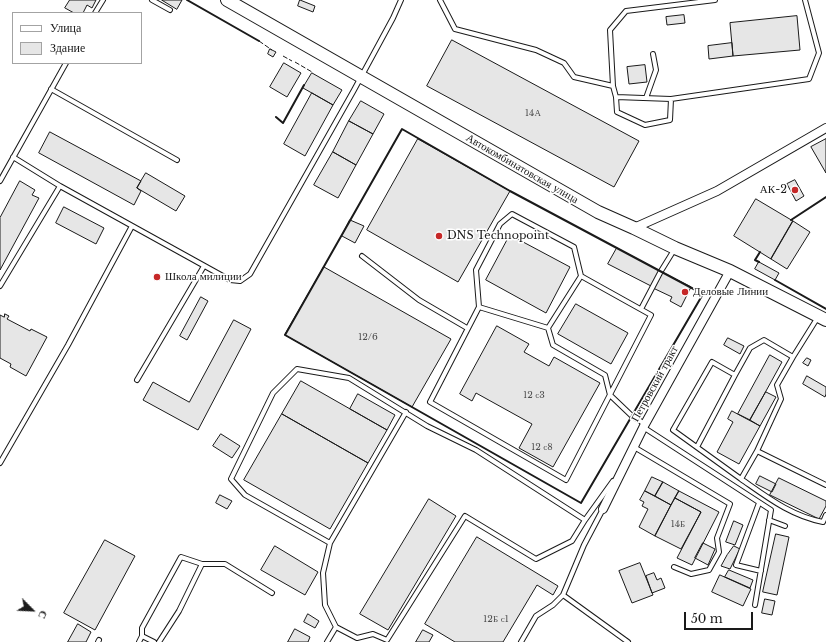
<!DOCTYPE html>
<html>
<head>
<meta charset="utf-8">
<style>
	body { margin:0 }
	#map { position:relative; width:826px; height:642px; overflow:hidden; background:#fff; font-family:"Libre Baskerville",serif }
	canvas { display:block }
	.legend { position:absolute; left:12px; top:12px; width:130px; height:52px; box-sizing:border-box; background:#fff; border:1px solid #a3a3a3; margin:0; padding:5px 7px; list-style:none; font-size:12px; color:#1a1a1a }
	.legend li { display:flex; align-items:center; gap:8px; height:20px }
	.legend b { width:20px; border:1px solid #a3a3a3 }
	.north { position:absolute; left:12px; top:590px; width:40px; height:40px; -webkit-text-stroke:3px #fff; paint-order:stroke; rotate:114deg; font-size:11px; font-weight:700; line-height:16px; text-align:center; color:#1a1a1a }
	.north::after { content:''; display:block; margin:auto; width:14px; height:18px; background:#1a1a1a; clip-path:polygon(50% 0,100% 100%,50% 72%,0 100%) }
	.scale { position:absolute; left:684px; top:612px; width:69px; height:18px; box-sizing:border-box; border:2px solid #1a1a1a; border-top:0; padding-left:5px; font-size:12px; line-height:14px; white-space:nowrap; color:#1a1a1a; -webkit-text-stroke:3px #fff; paint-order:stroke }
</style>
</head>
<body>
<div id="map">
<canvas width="826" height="642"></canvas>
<ul class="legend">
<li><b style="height:5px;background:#fff"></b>Улица</li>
<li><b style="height:11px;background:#e6e6e6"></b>Здание</li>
</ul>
<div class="north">С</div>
<div class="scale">50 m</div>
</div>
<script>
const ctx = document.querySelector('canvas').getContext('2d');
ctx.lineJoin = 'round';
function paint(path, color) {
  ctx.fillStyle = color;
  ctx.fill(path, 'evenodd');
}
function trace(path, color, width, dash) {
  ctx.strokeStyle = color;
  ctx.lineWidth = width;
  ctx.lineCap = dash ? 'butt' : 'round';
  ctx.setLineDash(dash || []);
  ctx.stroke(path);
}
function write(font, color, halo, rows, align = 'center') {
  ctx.font = font + ' "Libre Baskerville",serif';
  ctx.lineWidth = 3;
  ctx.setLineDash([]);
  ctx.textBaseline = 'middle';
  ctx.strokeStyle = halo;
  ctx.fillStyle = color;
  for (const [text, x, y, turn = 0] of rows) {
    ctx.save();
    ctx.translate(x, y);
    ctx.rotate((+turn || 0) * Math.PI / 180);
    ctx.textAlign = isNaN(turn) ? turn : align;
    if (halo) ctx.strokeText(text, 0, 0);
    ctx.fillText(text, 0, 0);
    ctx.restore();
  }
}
const building = new Path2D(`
	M70,0H96L92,8L87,5L83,13H74L65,8Z
	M162,0H182L177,9Z
	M300,0L315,6L313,12L298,6Z
	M684,15L685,23L667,25L666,17Z
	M797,16L800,50L733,56L730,23Z
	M452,40L639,141L614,187L427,86Z
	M732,43L733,56L709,59L708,46Z
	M270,49L276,52L273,57L268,54Z
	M284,63L301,73L287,97L270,87Z
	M645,65L647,82L629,84L627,67Z
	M312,73L342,90L333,105L303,88Z
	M312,93L333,105L305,156L284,144Z
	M361,101L384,114L373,134L349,121Z
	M349,121L373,134L356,165L333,152Z
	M50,132L141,181L137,188L141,191L134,205L39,153Z
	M418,139L510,191L458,282L367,230Z
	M826,139V173L811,147Z
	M333,152L356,165L338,198L314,185Z
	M146,173L185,196L176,211L137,188Z
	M795,180L804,196L796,201L787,184Z
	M20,181L35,190L32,195L39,198L0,270V218Z
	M756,199L793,221L771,259L734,236Z
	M64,207L104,228L96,244L56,223Z
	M350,220L364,226L355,243L342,236Z
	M793,221L810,232L787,269L771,259Z
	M510,235L570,267L546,313L486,280Z
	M617,248L660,271L651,286L608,264Z
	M759,262L779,273L775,280L755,269Z
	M324,267L451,339L412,407L285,335Z
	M662,272L691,287L681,307L670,301L672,297L653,288Z
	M201,297L208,301L187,340L180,336Z
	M576,304L628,333L611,364L558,334Z
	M5,314L9,316L7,319L30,331L31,329L47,337L26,376L10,367L11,364L0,358V315L4,317Z
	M234,320L251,329L198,430L143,400L153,382L189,402Z
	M497,326L529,344L524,352L549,366L554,357L600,383L553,467L519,448L532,424L476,393L472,401L460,394Z
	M728,338L744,346L740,354L724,345Z
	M770,355L782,362L750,420L738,414Z
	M807,358L811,360L808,366L803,363Z
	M807,376L826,387V394L825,397L803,384Z
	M301,381L387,430L368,463L282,414Z
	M766,392L776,397L760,426L750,420Z
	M358,394L395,415L387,430L350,409Z
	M732,411L760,426L739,464L717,452L733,422L728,419Z
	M282,414L368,463L330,529L244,480Z
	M221,434L240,446L232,458L213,446Z
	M760,476L776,484L772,492L756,484Z
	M652,477L663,482L655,496L645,491Z
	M779,478L826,501V506L819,519L770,495Z
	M663,482L679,491L671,505L655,496Z
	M645,491L671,505L655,536L639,527L648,509L642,506L644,502L640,500Z
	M679,491L719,512L692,565L677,558L701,512L675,498Z
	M220,495L232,501L227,509L216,503Z
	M675,498L701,512L681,549L655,536Z
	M429,499L456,516L388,630L360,614Z
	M734,521L743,525L735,545L726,542Z
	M776,534L789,537L777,595L763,592Z
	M477,537L558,586L553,595L537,585L503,642H455L425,624Z
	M105,540L135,556L95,630L64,613Z
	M703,543L715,549L708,565L695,558Z
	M275,546L318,572L305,595L261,570Z
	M734,546L740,549L730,569L721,566L727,555Z
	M640,563L653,595L632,603L619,571Z
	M729,570L753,580L750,588L725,577Z
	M654,573L657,580L661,578L665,588L652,593L646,576Z
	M720,575L751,589L743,606L712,592Z
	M765,599L775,601L772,615L762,613Z
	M308,614L319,621L315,628L304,622Z
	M78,624L91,632L86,642H68Z
	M295,629L310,637L308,642H288Z
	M423,630L433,635L429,642H416Z`);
paint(building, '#e6e6e6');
trace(building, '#1a1a1a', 1);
const lane = new Path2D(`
	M152,0L170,10
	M440,0L455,29L536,50L564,63L574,77L613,86L616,97L617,112L645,125L670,120L671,99L616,97
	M95,13L103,0
	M613,86L610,30L626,11L715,0
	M51,89L177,160
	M646,98L656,70L653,54
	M671,99L809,79L819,53L805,0
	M13,157L60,186L230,280L240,281L250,274L354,90L393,18L401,0
	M0,181L66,63
	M512,214L574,247L581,276L651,315L566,480L430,402L479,307L476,270L500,224Z
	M362,256L419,300L467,328
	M0,286L60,186
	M479,307L548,328L553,345L605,375L610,395L632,416L645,424
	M641,309L661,271L674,250
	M548,328L581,276
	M735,375L750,348L764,340L793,357L818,317
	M137,380L204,266
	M406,412L330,543L245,495L231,479L273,393L297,369L349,378L427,426L476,450L585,520
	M643,427L771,510L755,605
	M634,447L730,504L717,538L719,552L709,570L691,574L674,567
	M697,447L735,375L712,362L673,430L741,479
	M757,451L781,399L777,385L793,357
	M0,463L68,345L132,226
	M826,485L757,451L741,479C767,497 791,516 823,522L826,515
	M759,503L736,565L761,571
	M769,520L785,526
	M330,543L323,573L325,605L336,627L357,638L373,634L387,640L465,516L536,559L572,541L585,520L613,481
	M563,595L628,642
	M142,636V628L181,557L202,564
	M98,642L99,640
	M139,642L142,636L154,642
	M159,642L179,611L202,564H225L272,593
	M327,642L336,627
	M521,642L536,616L553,605L563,595L584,545L603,509`);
const street = new Path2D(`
	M634,228L717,191L826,128
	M603,509L645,424L730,271`);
const secondary = new Path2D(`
	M227,0L598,212L634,228L675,248L730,271L826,320`);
trace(lane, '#1a1a1a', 6);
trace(street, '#1a1a1a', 10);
trace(secondary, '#1a1a1a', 14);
trace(lane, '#fff', 4);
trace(street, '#fff', 8);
trace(secondary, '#fff', 12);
trace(new Path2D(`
	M259,41L272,50
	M283,56L292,61
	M295,62L312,72`), '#1a1a1a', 1, [5, 2]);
trace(new Path2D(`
	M187,0L259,41
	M276,117L283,123L304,85
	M402,129L510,191L703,294L581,503L285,335Z
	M791,220L826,197
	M759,262L755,260L760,252
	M775,280L826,309`), '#1a1a1a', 2);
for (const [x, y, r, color] of [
	[795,190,4,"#c62828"],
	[439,236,4,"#c62828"],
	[157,277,4,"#c62828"],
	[685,292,4,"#c62828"]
]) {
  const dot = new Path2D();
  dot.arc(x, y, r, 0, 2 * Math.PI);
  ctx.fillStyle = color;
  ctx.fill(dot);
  trace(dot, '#fff', 1.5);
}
write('9px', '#4d4d4d', null, [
	["14А",533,113],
	["12/6",368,337],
	["12 с3",534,395],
	["12 с8",542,447],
	["14Б",678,524],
	["12Б с1",496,619]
]);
write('11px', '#1a1a1a', '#fff', [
	["Автокомбинатовская улица",522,169,30],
	["Петровский тракт",655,384,-61]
]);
write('11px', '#1a1a1a', '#fff', [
	["АК-2",787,190,"right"],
	["DNS Technopoint",447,236],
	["Школа милиции",165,277],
	["Деловые Линии",693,292]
], 'left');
</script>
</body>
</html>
